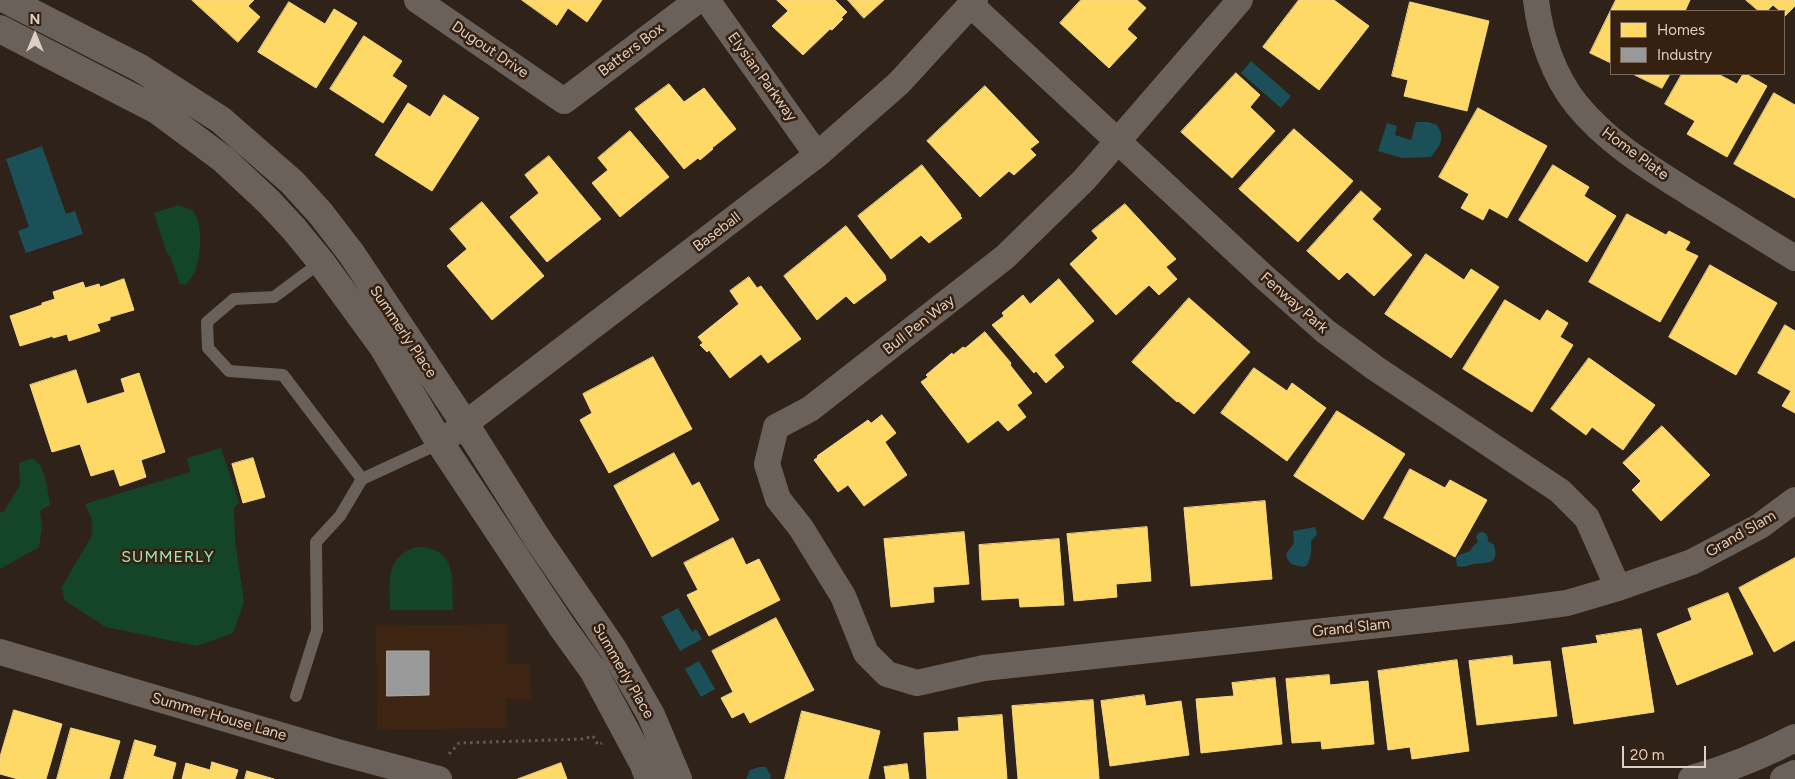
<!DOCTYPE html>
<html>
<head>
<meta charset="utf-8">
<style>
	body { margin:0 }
	#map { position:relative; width:1795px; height:779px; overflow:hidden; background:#2e2219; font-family:Figtree,sans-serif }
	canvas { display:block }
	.legend { position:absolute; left:1610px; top:10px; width:175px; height:65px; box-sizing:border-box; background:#362111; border:1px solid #796759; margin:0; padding:6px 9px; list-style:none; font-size:15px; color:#ddcfc5 }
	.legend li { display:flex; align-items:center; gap:10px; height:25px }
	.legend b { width:25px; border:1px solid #796759 }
	.north { position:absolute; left:10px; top:10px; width:50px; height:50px; -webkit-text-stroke:4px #362111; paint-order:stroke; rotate:0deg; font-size:14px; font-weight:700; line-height:20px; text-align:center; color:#ddcfc5 }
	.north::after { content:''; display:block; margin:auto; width:18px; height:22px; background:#ddcfc5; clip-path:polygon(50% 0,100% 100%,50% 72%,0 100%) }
	.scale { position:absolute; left:1622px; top:746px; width:84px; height:22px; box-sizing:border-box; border:2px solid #ddcfc5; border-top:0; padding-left:6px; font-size:15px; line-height:18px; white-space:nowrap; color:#ddcfc5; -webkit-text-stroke:4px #362111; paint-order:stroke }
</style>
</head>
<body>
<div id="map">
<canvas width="1795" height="779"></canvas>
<ul class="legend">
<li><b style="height:14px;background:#ffd966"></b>Homes</li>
<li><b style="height:14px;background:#999"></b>Industry</li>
</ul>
<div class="north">N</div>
<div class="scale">20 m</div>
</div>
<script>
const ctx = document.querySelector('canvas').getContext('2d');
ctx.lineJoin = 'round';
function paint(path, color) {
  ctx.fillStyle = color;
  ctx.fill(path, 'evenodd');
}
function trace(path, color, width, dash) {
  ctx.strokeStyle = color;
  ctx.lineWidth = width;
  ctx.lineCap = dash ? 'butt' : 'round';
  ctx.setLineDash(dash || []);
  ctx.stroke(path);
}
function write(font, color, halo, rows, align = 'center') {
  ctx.font = font + ' Figtree,sans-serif';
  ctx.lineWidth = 5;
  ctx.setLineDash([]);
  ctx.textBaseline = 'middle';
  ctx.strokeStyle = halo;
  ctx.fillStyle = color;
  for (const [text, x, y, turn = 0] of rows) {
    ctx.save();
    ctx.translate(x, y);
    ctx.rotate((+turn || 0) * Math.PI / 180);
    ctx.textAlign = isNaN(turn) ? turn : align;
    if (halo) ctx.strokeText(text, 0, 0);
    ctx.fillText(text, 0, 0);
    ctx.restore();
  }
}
paint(new Path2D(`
	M507,624V664H530L531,699H506L507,728L377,730L376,626Z`), '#3e2513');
paint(new Path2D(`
	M178,205C183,207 189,208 193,211C202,220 201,249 198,261C197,270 191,279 185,285L180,284L170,256L167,254L154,213Z
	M221,448L239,502L234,508L235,540L244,602L233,633L197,646L106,627L64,600L62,587L92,535V520L85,504L190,472L187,458Z
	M32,458L41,466L46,480L50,505L40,511L42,527L39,547L0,569V513L4,511L20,485L19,463Z
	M415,547C458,547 452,578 453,610H390C390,582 384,559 415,547Z`), '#154529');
paint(new Path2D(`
	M1251,61L1291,96L1281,108L1241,73Z
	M1416,122H1428L1437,125C1446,139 1440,145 1431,157L1402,158L1378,151L1387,123L1397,126L1395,135L1411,140Z
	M42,146L66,214L75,211L83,234L26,253L18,231L29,227L6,159Z
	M1315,527L1317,534L1311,541C1312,549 1311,562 1305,567C1295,566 1288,565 1286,554L1294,543L1293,531Z
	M1482,532C1488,534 1488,536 1488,541L1494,545C1500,566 1486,562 1473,564C1467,566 1463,568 1457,566L1456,558L1459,555L1470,551L1473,546L1478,542L1476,537L1478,533Z
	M678,608L692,632L696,629L702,639L680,651L661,617Z
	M699,661L715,689L701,697L685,669Z
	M759,767H766L771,776L770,779H746L750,770Z`), '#1b5059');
const homes = new Path2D(`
	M192,0H254L248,6L260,17L238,42Z
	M522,0H602L587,22L568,8L557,25Z
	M777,0H835L847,12L841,18L843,19L832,30L830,29L803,55L772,26L788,11Z
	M848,0H884L864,18Z
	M1081,0H1137L1146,8L1127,29L1137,38L1109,68L1060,23Z
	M1299,0H1334L1369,26L1319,90L1263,47Z
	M1616,0H1690L1685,11H1611V63L1590,53Z
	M1746,0H1795V6L1785,16L1784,11H1780L1773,5L1767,11H1759Z
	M289,2L325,24L334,9L357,23L316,88L258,52Z
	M1410,2L1489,21L1467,111L1404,96L1408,80L1392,76Z
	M364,36L402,61L392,76L407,86L383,123L330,89Z
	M1236,73L1260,95L1250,107L1275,131L1232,178L1181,132Z
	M1633,74H1670L1662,88Z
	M1682,74H1718L1737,84L1743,74H1746L1767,86L1727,157L1687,134L1695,121L1665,104Z
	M669,84L684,102L704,88L736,129L712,148L713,149L700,160L698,158L684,169L635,109Z
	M985,86L1039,142L1030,149L1036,155L1014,175L1009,171L980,197L927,141Z
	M1774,93L1795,105V198L1734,164Z
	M444,95L479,118L432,191L375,155L408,103L430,117Z
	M1478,108L1547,146L1507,218L1489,208L1483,220L1461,208L1469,194L1439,177Z
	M1294,129L1353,181L1298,242L1239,189Z
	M630,131L669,177L620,217L592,183L608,170L598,158Z
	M549,156L601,219L547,262L510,217L539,193L525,175Z
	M922,165L961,215L960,216L962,218L929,243L921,235L891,259L858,216Z
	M1553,165L1589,187L1584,196L1616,216L1587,262L1519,220Z
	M1361,191L1381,209L1372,219L1412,255L1374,296L1347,272L1339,280L1307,251Z
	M482,202L544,276L492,320L447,266L467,249L450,229Z
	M1125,204L1176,259L1166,267L1177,279L1159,295L1149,285L1116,315L1070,264L1098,238L1092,231Z
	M1627,214L1666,235L1669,231L1690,242L1685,250L1698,256L1660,322L1589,282Z
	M846,226L885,275L886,280L854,304L846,296L817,320L784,276Z
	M1426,254L1464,280L1471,269L1499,287L1451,358L1385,314Z
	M1710,265L1777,303L1736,375L1669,337Z
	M749,277L757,288L761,286L801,339L768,363L761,354L730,378L709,350L707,352L700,345L703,343L698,337L739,304L730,291Z
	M124,279L134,310L110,317V320L97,324L100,331L69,341L67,334L53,338V336L20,346L10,316L42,305V303L55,299L53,292L83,282L85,288L99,284L100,287Z
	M1059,279L1094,321L1054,355L1064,367L1046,383L1036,371L1034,373L992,325L1004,316L1002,313L1023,295L1030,304Z
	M1189,298L1250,352L1194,414L1178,401L1177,402L1132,362Z
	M1505,300L1540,321L1547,310L1568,323L1560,337L1573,345L1532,412L1463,369Z
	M1785,325L1795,331V413L1782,406L1791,391L1758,373Z
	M985,332L1011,363L1010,365L1032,393L1017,405L1026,417L1008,431L998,420L968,443L921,382L928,377L926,375L952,353L953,355L963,347L965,348Z
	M653,357L692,429L609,473L580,420L592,413L583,394Z
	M1589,358L1655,405L1623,450L1592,427L1586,435L1551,409Z
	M1254,368L1287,391L1292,383L1326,408L1287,461L1221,413Z
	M76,370L87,404L125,392L121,379L139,373L165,452L141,460L146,477L120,486L114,469L91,476L80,444L52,452L30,385Z
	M1337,411L1405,454L1363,520L1294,476Z
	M882,415L896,433L885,442L907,475L864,506L848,485L838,492L814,460L818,457L817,456L868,420L871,423Z
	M1662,426L1710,475L1661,521L1632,490L1641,481L1623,463Z
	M674,453L692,486L699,482L719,520L652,557L614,486Z
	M253,458L265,497L243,503L232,464Z
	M1410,469L1445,488L1450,480L1487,500L1455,557L1384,518Z
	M1265,501L1272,579L1191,586L1184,508Z
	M1147,527L1151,581L1116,584L1117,597L1074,601L1067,534Z
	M964,532L969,584L933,587L934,602L891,607L884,539Z
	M733,538L746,565L759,559L780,600L709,636L687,595L698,590L684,563Z
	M1059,539L1064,605L1020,607L1019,598L982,600L979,545Z
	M1795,558V640L1774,652L1739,588Z
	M1728,593L1753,654L1677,685L1657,634L1692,620L1688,609Z
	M776,618L814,690L750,723L744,712L732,718L721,698L733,692L712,651Z
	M1641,629L1654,712L1574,724L1562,648L1598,643L1596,636Z
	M1512,656L1513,665L1550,661L1557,716L1477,725L1469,661Z
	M1457,660L1469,751L1412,759L1410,747L1388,750L1378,671Z
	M1329,675L1330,685L1368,681L1374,744L1322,749L1321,741L1292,743L1286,679Z
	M1275,678L1282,744L1201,753L1196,699L1234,696L1232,683Z
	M1144,695L1146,706L1181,701L1189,755L1110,766L1101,701Z
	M1093,700L1099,779H1018L1012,706Z
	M14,710L62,724L46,779H18L0,774V757Z
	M802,711L880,731L868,779H785Z
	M1002,715L1007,779H927L924,733L959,731L958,718Z
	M71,728L120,741L109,779H57Z
	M135,740L156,746L153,756L176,763L172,779H124Z
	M212,762L238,770L235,779H182L186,763L210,770Z
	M561,763L567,779H518Z
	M907,764L909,779H886L884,767Z
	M247,771L274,779H245Z`);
paint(homes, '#ffd966');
trace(homes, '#f5d682', 1);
const industry = new Path2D(`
	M387,651H429V695L387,696Z`);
paint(industry, '#999');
trace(industry, '#ada9a6', 1);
trace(new Path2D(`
	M449,754L459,743L584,739L593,736L598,745L602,743`), '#635a54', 3, [2.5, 4]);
trace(new Path2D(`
	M321,262L274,297L234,299L207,322L208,348L229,371L283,375L362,479L440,443
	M296,696L317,630L316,542L340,516L362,479`), '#6a615a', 12);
trace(new Path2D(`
	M417,0L564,101L698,0
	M707,0L817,155
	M1240,0L1084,180L1005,257L810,409L776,427L767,464L778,499L801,528L843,596L866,653L887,674L917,683L984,668L1508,611L1567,603L1618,588L1692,562L1760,526L1795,500
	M1536,0C1540,36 1554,77 1577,105C1608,143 1650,168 1691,194C1726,215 1760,237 1795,258
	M971,5L1263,276L1325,331L1375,368L1560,491L1587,518L1618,588
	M440,443L817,155L899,83L975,0
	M0,652L334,751L439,779`), '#6a615a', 26);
trace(new Path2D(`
	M7,0L140,68L221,120L292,182L321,214L351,253L465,424L537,538L613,649L651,715L678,779
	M0,29L157,110L223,159L269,202L294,229L321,262L383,347L440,443L562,627L593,670L644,765L649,779
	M1692,779C1728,769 1762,755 1795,738
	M1784,779L1795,774`), '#6a615a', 28);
write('15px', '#ddcfc5', '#362111', [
	["Dugout Drive",490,50,34],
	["Batters Box",631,50,-37],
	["Elysian Parkway",762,77,54],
	["Home Plate",1635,154,36],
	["Baseball",717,232,-37],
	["Fenway Park",1294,303,41],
	["Bull Pen Way",919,325,-38],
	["Summerly Place",403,332,56],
	["Grand Slam",1741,534,-30],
	["Grand Slam",1351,628,-6],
	["Summerly Place",623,671,60],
	["Summer House Lane",219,717,16]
]);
ctx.letterSpacing = '1px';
write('16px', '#9ce8b9', '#362111', [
	["SUMMERLY",168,557]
]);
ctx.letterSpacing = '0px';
</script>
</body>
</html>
